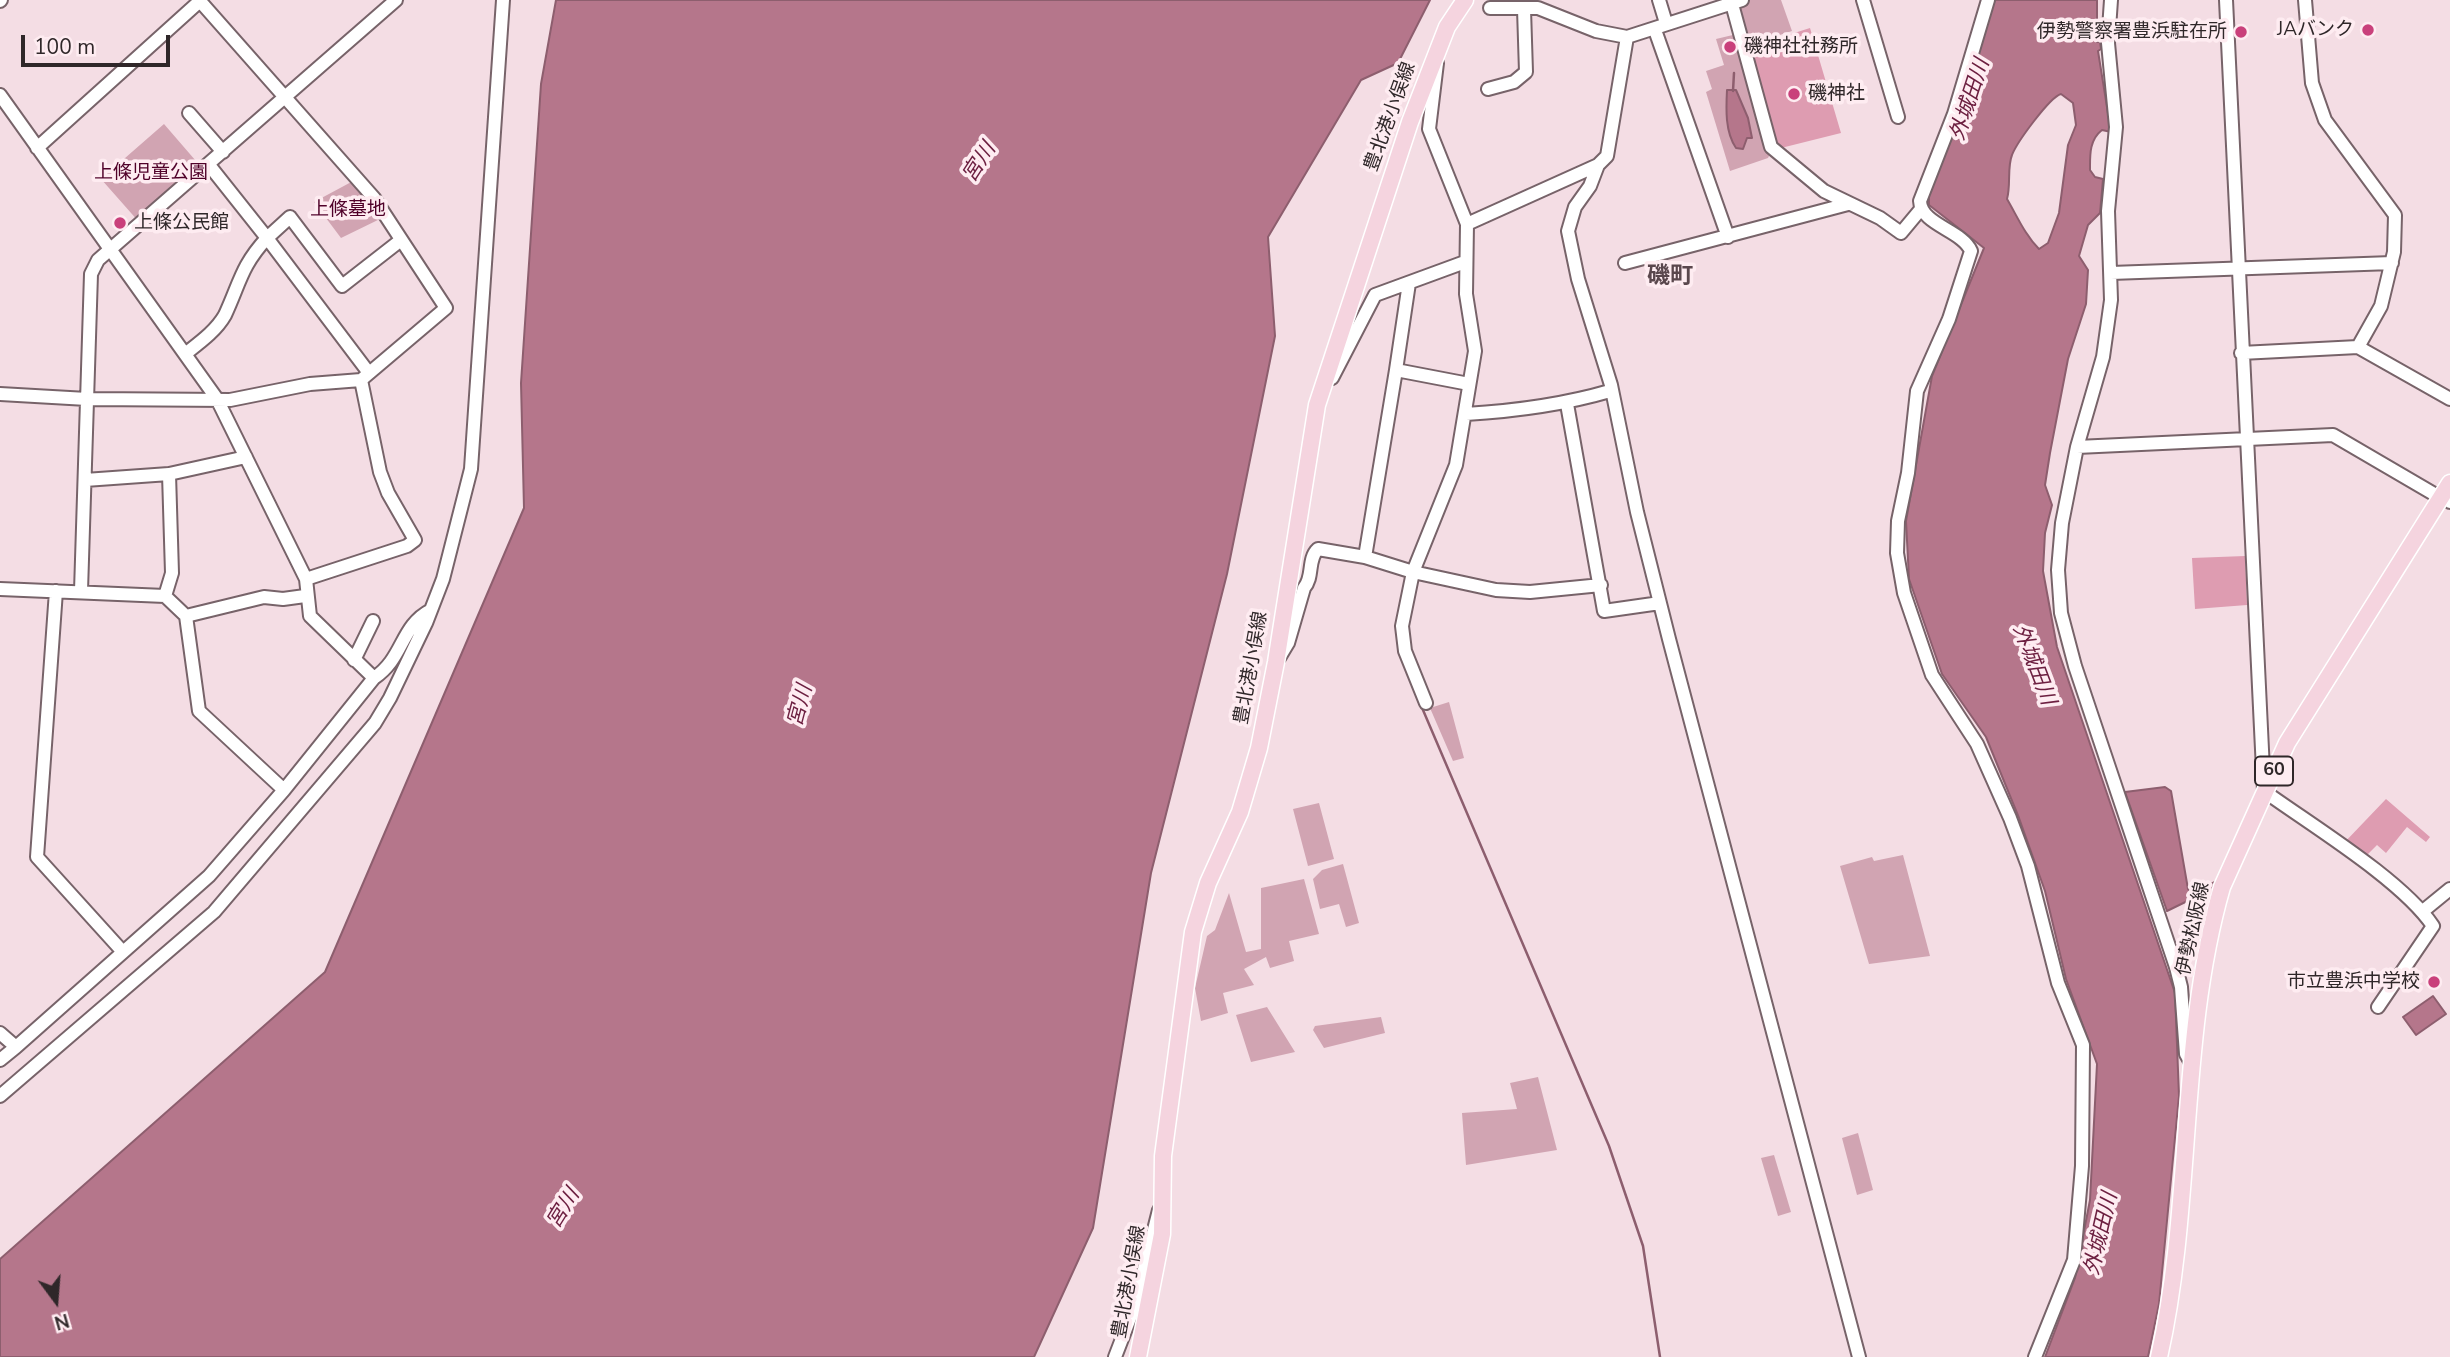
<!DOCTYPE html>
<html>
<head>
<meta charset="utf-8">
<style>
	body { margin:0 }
	#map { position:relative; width:2450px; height:1357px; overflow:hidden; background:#f4dde4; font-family:"Nunito Sans",sans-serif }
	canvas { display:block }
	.north { position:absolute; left:21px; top:1266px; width:70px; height:70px; -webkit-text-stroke:5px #feecf1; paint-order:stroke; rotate:164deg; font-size:19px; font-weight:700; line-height:28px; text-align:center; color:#2f2729 }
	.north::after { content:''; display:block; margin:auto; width:24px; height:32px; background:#2f2729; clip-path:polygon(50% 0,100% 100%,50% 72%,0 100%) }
	.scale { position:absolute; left:21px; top:35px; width:149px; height:32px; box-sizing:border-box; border:4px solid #2f2729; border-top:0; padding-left:9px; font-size:21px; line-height:24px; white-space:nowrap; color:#2f2729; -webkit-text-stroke:5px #feecf1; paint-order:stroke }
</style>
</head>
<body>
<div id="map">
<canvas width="2450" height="1357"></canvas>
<div class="north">N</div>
<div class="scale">100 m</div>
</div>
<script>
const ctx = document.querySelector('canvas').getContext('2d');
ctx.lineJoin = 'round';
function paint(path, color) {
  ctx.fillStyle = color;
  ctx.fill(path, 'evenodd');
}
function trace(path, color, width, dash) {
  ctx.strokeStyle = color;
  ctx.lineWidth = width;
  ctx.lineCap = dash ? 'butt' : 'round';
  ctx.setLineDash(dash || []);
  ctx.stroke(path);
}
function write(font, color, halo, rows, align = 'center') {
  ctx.font = font + ' "Nunito Sans","Noto Sans JP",sans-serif';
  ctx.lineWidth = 7;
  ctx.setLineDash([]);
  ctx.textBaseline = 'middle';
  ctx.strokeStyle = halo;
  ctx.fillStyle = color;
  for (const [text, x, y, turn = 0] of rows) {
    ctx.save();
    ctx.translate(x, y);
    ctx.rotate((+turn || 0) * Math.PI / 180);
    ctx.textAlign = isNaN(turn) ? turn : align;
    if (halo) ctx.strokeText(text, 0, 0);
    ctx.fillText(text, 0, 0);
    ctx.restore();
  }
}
paint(new Path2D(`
	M1750,0H1781L1792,31L1746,46L1738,5Z
	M1737,34L1770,154L1768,158L1730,171L1706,92L1712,89L1706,71L1724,65L1716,39Z
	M164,124L202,168L139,222L101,179Z
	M355,180L382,218L341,238L314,202Z
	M1449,702L1464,758L1453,761L1430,708Z
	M1319,803L1334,859L1308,866L1293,809Z
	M1903,855L1930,956L1869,964L1840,866L1872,857L1874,861Z
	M1343,864L1359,923L1346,927L1339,904L1320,909L1313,879L1322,870Z
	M1304,879L1319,934L1289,941L1294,961L1270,968L1266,957L1244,969L1254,985L1223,993L1228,1013L1201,1021L1195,988L1207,936L1215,930L1229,893L1246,952L1261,949V888Z
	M1267,1007L1295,1052L1251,1062L1236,1015Z
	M1381,1017L1385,1033L1324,1048L1313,1030L1315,1026Z
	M1538,1077L1557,1150L1466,1165L1462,1113L1517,1109L1510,1083Z
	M1858,1133L1873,1190L1857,1195L1842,1138Z
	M1774,1155L1791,1212L1778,1216L1761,1158Z`), '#d1a4b2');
paint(new Path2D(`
	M1810,28L1841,133L1781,148L1774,144L1747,48Z
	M2245,556L2247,605L2195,609L2192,558Z
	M2386,799L2430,837L2426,842L2407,827L2386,853L2377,845L2363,859L2343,844Z`), '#de9cb1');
const water = new Path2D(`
	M556,0H1430L1398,63L1361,80L1268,237L1275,336L1227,574L1151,873L1093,1228L1034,1357H0V1259L325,972L524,508L521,383L541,84Z
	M1995,0H2097V42H2100L2101,49L2098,51L2111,132L2102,130C2089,140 2090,156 2090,170L2095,177L2103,179L2100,213L2088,225L2079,256L2088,270L2086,304L2068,359L2050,453L2045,485L2052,505L2045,533L2043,571L2057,647L2175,993L2179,1096L2159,1304L2148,1357H2045L2075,1278L2090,1200L2097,1064L2066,979L2045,891L2019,818L1986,737L1942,674L1909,579L1906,521L1932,376L1984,248L1929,205V192L1984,19ZM2061,94L2073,103L2076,125L2068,145L2059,213L2048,243L2039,249C2025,235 2017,216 2007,199C2011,185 2007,167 2012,155C2017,142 2050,97 2061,94Z
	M1727,90H1736L1748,118L1752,138H1747L1743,149L1736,148C1725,132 1726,109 1727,90Z
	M2165,787L2171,791L2188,889L2192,893L2217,881L2214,888L2167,911L2125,792Z
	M2433,996L2446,1014L2416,1035L2403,1017Z`);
paint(water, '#b5768b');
trace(water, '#8d5e6e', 2);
trace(new Path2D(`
	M1733,91L1734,73
	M1420,703L1609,1146L1643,1246L1660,1357`), '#8d5e6e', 2.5);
const minor = new Path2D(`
	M199,0L374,198L446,308L361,380L380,472L388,493L415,540L407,546L306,579
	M1659,0L1666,23
	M1863,0L1898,117
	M1988,0L1954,114L1920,201C1921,225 1962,230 1971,251L1949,319L1917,391L1908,473L1898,521L1897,553L1904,593L1932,675L1977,744L2010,818L2028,866L2058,983L2083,1045L2082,1166L2074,1260L2035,1357
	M2111,0L2108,43L2116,127L2108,211L2111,300L2103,357L2077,447L2062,523L2058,570L2061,613L2075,666L2176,967L2181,987L2186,1054L2190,1061
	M2226,0L2264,791C2311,825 2402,880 2433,926L2378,1007
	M2305,0L2312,83L2325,120L2395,215L2394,252L2381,306L2358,347L2450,399
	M0,1L1,0
	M1732,4L1771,147L1824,191L1880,218L1901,233L1921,209
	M1490,8H1538L1596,31L1627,37L1742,0
	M1655,30L1728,237
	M1627,37L1607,156L1598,165L1590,186L1575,207L1568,231L1578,279L1611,385L1637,512L1669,639L1859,1357
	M1488,89L1514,82L1526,72L1524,9
	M0,95L217,399L306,579L310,616L374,678L284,790L209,876L16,1047L0,1033
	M189,113L223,152
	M37,148L201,0
	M209,165L267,238L290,217L342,286L401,240
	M1467,224L1598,165
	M1625,263L1848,204
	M2111,273L2392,263
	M2241,353L2358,347
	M185,354C199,343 216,331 225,315C240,283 241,266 267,238L369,373
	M1396,370L1409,283
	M1332,378L1375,295L1465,262
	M0,394L87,399L230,400L310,384L361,380
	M1567,404L1604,611L1660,603
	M1466,414C1516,411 1562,405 1610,391
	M2077,447L2333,435L2434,494L2443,495L2450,502
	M85,480L169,474L246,457
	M1365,557L1396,370L1469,384
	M0,589L165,596L172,573L169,474
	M56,591L37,857L123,952
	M81,591L91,274L98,260L396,0
	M165,596L186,616L264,597L283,599L305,596
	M186,616L199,711L284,790
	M1279,658L1288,643L1304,588C1314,577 1307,559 1318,549L1365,557L1413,572L1496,590L1530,592L1601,585
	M354,660L373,621
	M374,678C404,658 400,626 431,610
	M1426,703L1405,651L1402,626L1413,572L1456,465L1475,351L1466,294L1467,224L1429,129L1437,63
	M2423,911L2450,889
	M0,1060L16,1047
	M0,1096L214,912L375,723L390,698L426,623L443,579L471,469L503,0
	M1115,1357L1135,1305L1159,1210`);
const major = new Path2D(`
	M1138,1357L1162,1234L1163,1156L1193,932L1208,883L1240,812L1259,748L1276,662L1317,405L1410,122L1447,27L1465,0
	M2159,1357C2194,1203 2178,1039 2222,887L2287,743L2450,483`);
trace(minor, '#776369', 16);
trace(major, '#fff', 19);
trace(minor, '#fff', 12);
trace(major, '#f5d4df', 16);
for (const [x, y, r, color] of [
	[2368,30,7,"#c9407b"],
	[2241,32,7,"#c9407b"],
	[1730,47,7,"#c9407b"],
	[1794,94,7,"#c9407b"],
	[120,223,7,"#c9407b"],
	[2434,982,7,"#c9407b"]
]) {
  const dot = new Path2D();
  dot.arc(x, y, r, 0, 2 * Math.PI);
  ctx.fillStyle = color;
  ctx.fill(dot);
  trace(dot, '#feecf1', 2.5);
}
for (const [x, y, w] of [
	[2274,771,38]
]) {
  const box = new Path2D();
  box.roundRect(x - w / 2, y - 14.5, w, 29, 5);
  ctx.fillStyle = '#feecf1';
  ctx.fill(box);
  trace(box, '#2f2729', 2);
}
write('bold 18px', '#2f2729', null, [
	["60",2274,771]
]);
write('19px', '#2f2729', '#feecf1', [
	["JAバンク",2354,30],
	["伊勢警察署豊浜駐在所",2227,32],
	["磯神社社務所",1744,47,"left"],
	["磯神社",1808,94,"left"],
	["上條公民館",134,223,"left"],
	["市立豊浜中学校",2420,982]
], 'right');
write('19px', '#2f2729', '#feecf1', [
	["豊北港小俣線",1391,117,-70],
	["豊北港小俣線",1252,668,-80],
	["伊勢松阪線",2194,929,-78],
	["豊北港小俣線",1130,1282,-80]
]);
write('19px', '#500129', '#feecf1', [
	["上條児童公園",151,173],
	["上條墓地",348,210]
]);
write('italic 21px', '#6d2041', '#feecf1', [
	["外城田川",1971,100,-72],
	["宮川",980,163,-57],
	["外城田川",2033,665,69],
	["宮川",801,706,-75],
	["宮川",564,1209,-58],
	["外城田川",2102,1234,-77]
]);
write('bold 23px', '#5a474d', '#feecf1', [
	["磯町",1670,277]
]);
</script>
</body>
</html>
